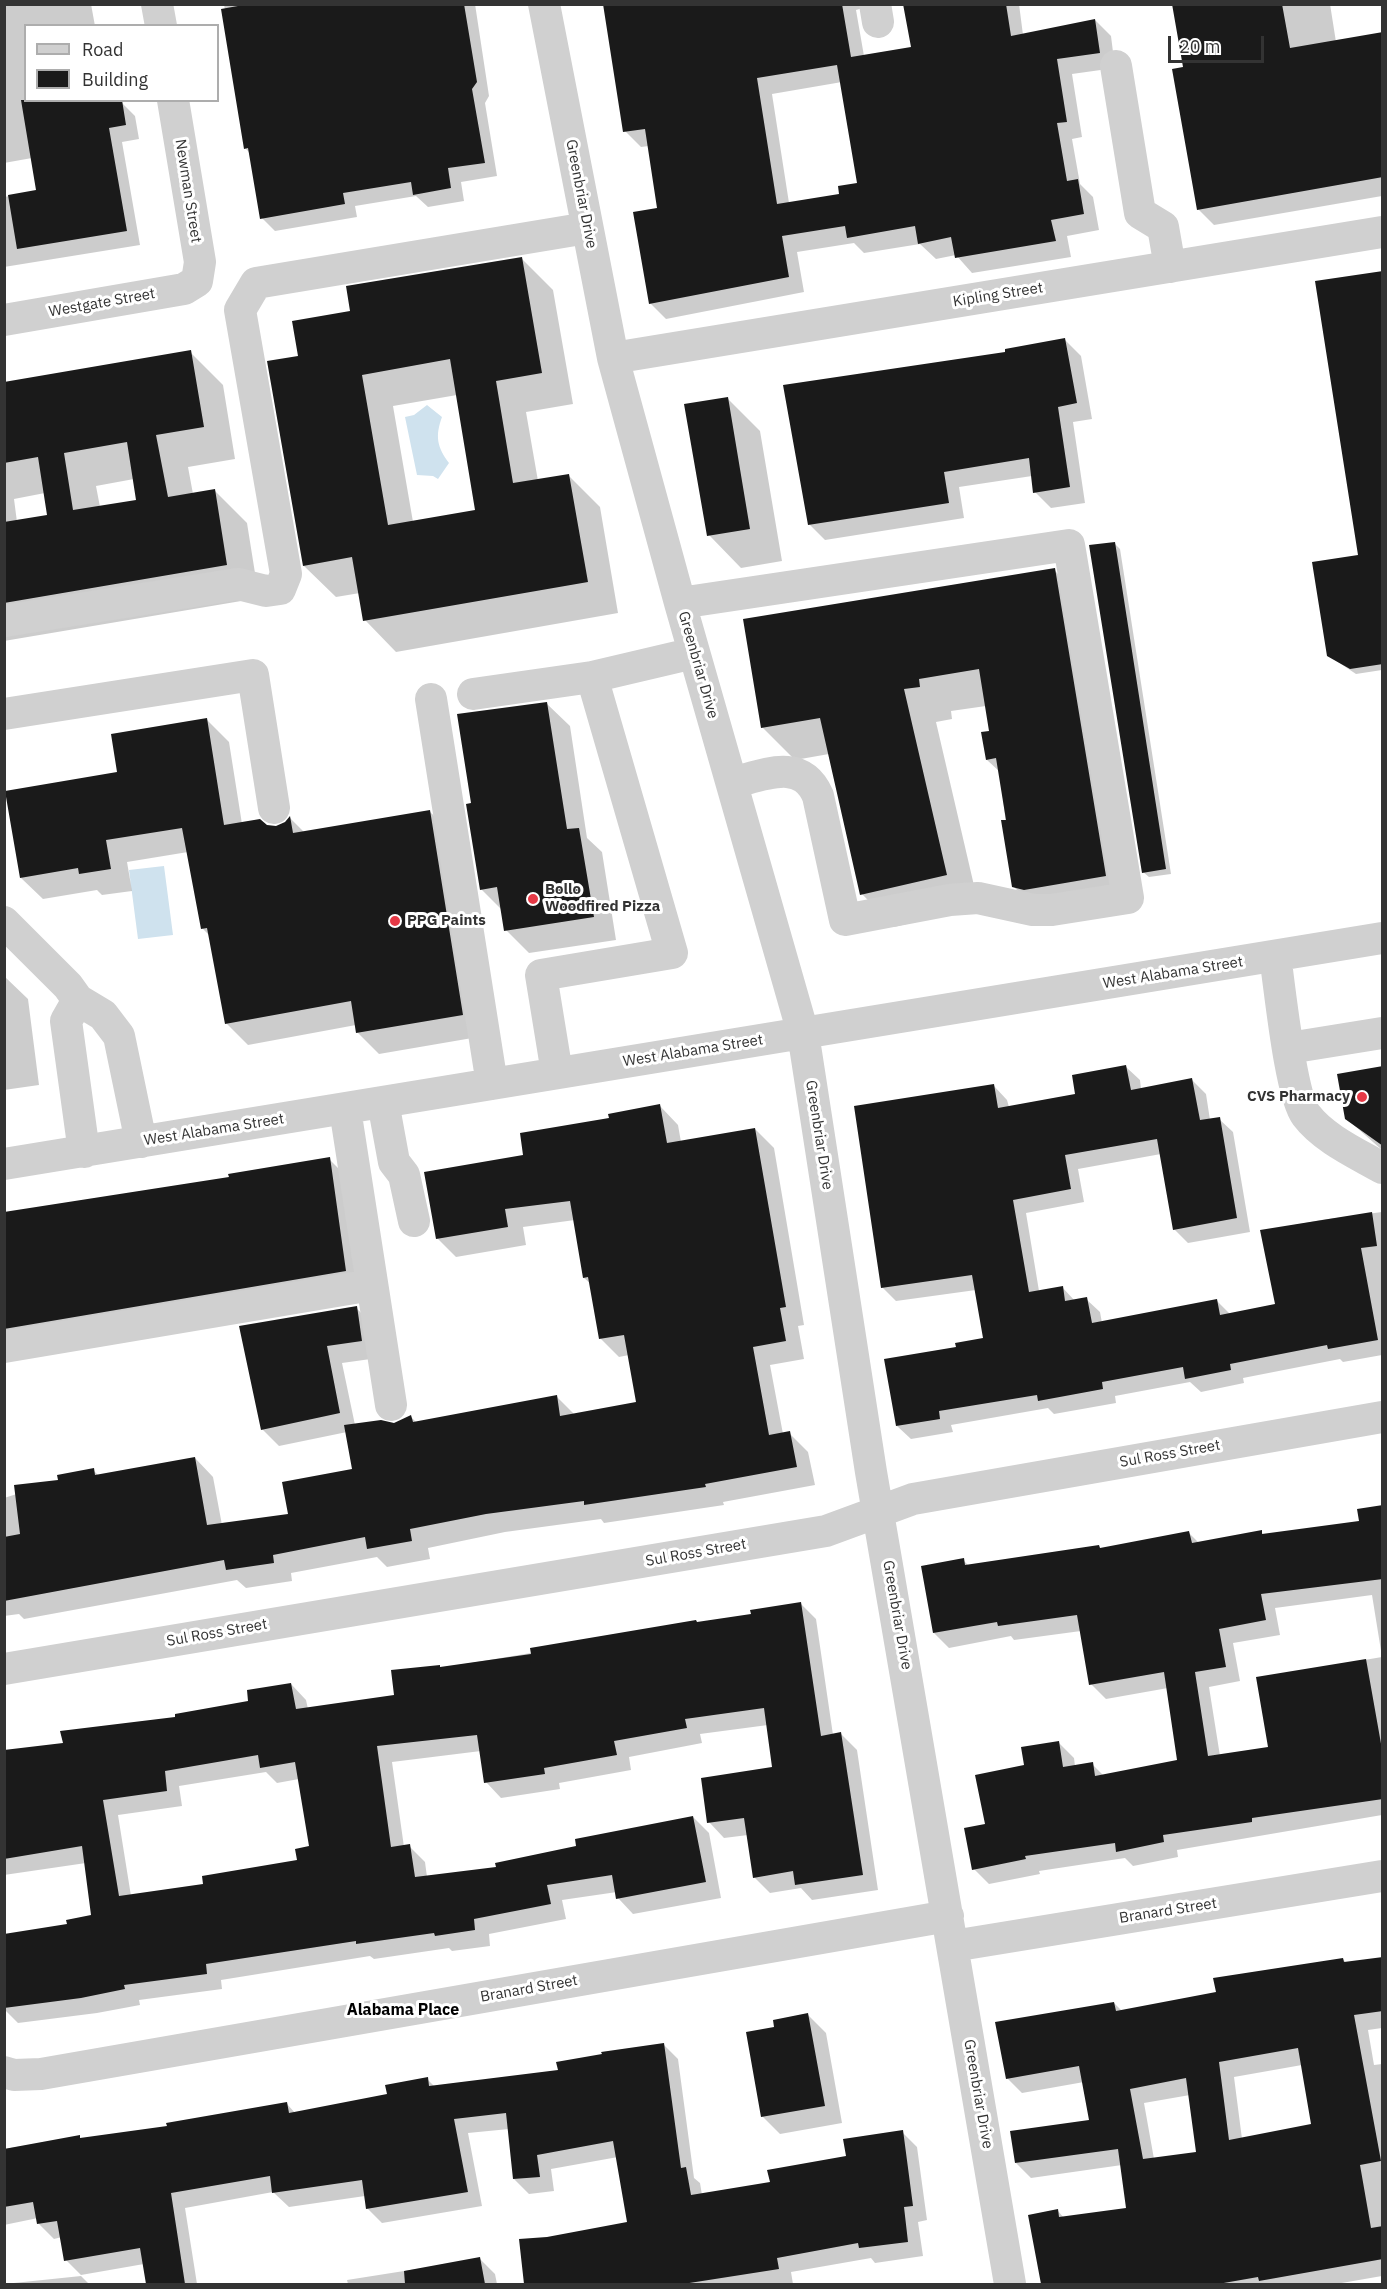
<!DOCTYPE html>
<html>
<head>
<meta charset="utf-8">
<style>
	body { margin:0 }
	#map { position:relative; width:1387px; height:2289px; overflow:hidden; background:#fff; font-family:"IBM Plex Sans",sans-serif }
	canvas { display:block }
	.frame { position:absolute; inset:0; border:6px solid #333; pointer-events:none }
	.legend { position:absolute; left:24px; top:24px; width:195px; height:78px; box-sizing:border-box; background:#fff; border:2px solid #adadad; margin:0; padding:8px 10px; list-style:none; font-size:18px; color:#333 }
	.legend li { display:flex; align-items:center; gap:12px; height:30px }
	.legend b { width:30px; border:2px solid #adadad }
	.scale { position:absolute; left:1168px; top:36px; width:96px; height:27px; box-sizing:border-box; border:3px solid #333; border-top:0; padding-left:8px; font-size:18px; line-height:21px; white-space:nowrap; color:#333; -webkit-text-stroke:4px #fff; paint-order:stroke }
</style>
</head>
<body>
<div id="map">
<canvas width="1387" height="2289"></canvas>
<div class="frame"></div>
<ul class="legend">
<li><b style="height:8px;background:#d0d0d0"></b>Road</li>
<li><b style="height:16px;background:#1a1a1a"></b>Building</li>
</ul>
<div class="scale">20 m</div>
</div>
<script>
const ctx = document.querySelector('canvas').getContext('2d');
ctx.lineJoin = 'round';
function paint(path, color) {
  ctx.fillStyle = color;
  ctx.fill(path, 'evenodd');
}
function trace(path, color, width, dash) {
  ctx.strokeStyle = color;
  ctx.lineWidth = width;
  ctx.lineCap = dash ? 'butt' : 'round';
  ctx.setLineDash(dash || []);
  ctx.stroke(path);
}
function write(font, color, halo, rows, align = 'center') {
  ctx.font = font + ' "IBM Plex Sans",sans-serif';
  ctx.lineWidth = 6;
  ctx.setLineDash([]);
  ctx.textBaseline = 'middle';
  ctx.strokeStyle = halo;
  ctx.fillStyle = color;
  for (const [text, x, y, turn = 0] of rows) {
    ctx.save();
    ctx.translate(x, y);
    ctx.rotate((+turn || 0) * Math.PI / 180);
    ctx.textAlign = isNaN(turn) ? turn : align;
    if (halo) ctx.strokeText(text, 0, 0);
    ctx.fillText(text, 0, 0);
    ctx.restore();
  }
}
paint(new Path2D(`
	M427,405L442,417C435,436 437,447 449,463L438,479L433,476L417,475L405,417L414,415Z
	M164,866L173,935L138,939L129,870Z`), '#cfe2ee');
paint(new Path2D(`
	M4,4H91L95,26H26V100L121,102L135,116L139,139L122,142L140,245L4,267V197L38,191L32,158L4,163Z
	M224,4H475L489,96L485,103L497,176L461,182L464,201L428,207L416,196L355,206L357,217L275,231L262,218L250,153L245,148Z
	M604,4H877L856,10L864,56L912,48L905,4H1019L1023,35L1095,20L1111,36L1115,68L1072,74L1082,137L1072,139L1080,184L1093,197L1099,230L1067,236L1071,257L972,273L956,255L936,259L920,244L864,253L854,243L797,252L804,292L666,319L650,303L659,209L649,146L641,147L625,131ZM842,82L859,185L841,195L789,203L772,94Z
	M1173,4H1330L1336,42L1382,33V196L1214,225L1198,209L1185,68Z
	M522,259L553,290L573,404L526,412L538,481L568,475L600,507L618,613L396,652L365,620L360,593L336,597L304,566L300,357L352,312ZM457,395L477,511L413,522L393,406Z
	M1382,272V670L1356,674L1329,656L1360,557Z
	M1065,340L1081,356L1092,419L1073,422L1085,503L1051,508L1035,492L1032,476L959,487L964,518L825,540L809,524L1007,353Z
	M190,352L223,385L235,459L188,467L193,494L214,490L247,523L259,598L4,641V383ZM134,479L138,501L100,507L96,486ZM45,493L49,517L17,522L14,499Z
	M727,398L760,431L782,561L741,568L709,535Z
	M1114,543L1120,549L1171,874L1149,877L1143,872Z
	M1054,570L1087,603L1138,908L1046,919L1013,886L1000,772L987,760L991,732L986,706L951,711L952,719L936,722L979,907L894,927L862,894L829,754L795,760L762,727Z
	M546,703L570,726L587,838L602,852L616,940L529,953L506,930L503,911L481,889Z
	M207,720L229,742L242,824L276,827L286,824L290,818L305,833L430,812L452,833L484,1036L379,1054L357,1032L356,1025L248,1045L226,1023L210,936L203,929L188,852L127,862L132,891L102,895L97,890L43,899L21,878L118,774Z
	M4,976L28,999L39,1085L4,1090Z
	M1126,1067L1140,1080L1141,1089L1192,1080L1206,1094L1210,1120L1219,1119L1233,1132L1250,1232L1188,1243L1174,1229L1161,1154L1078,1169L1084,1202L1026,1213L1039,1291L1062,1287L1075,1301L1086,1299L1100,1312L1102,1323L1217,1301L1230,1314L1276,1305L1262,1231L1321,1220L1382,1212V1355L1343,1362L1340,1359L1243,1378L1244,1383L1201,1392L1190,1382L1115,1396L1116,1403L1054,1414L1048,1408L951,1425L953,1432L911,1439L897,1426L958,1348L985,1339L976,1290L896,1301L882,1287L994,1086L1007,1100L1009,1107L1077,1095Z
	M1382,1067V1150L1347,1119Z
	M660,1106L678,1125L681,1142L755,1129L774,1148L804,1325L798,1326L804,1359L770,1365L783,1434L789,1433L808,1452L815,1485L723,1502L724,1505L604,1523L601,1519L505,1532L428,1548L430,1559L387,1567L377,1557L291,1573L292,1581L246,1588L237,1580L24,1619L19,1614L4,1616V1498L93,1470L99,1476L195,1458L213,1477L222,1525L290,1515L354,1470L347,1432L279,1446L262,1429L356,1308L373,1324L378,1358L342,1363L355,1425L394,1424L411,1417L417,1423L556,1396L575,1415L637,1403L629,1355L619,1357L600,1338L591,1284L584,1278L575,1220L523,1227L526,1245L456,1257L437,1238L525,1156L610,1119Z
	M329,1159L352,1182L369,1294L4,1333V1214L231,1179Z
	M1382,1507V1815L1177,1850L1178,1857L1133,1866L1125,1858L1039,1871L1040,1874L989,1884L974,1869L986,1825L1025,1766L1059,1743L1074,1758L1075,1766L1092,1764L1104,1776L1179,1761L1168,1688L1106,1699L1091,1684L1081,1631L1014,1640L1011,1636L949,1648L934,1633L963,1560L969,1566L1101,1549L1189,1533L1199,1543L1261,1532L1265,1536L1360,1522ZM1372,1595L1382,1657L1258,1678L1270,1748L1220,1756L1209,1687L1240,1681L1233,1643L1280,1635L1275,1608Z
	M801,1604L816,1619L833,1735L841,1734L857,1750L878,1890L812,1900L801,1888L770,1893L754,1877L748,1835L724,1838L709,1822L774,1768L768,1725L700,1734L702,1743L629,1757L631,1770L559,1783L560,1789L501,1798L486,1782L481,1751L392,1762L404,1847L409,1846L425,1862L427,1877L497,1868L693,1817L709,1833L721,1898L633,1914L618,1898L617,1892L562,1900L566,1919L489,1934L490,1946L452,1951L449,1948L374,1959L370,1956L221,1980L222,1989L139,2000L140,2005L97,2013L18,2023L4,2009V1935L68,1926L93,1916L86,1863L4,1875V1752L64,1744L250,1702L291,1684L306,1700L308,1709L396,1696L441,1668L752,1616ZM266,1772L277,1783L299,1779L311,1847L299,1862L205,1886L131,1896L118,1815L182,1806L179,1786Z
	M1382,1958V2028L1368,2030L1374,2065L1382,2064V2276L1336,2284H1043L1030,2216L1058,2211L1064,2218L1128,2209L1122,2165L1031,2178L1016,2163L1090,2121L1084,2082L1022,2093L1007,2078L1114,2003L1122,2011L1217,1993L1343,1959L1346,1963ZM1302,2065L1313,2125L1242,2139L1234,2077ZM1190,2095L1198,2154L1154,2159L1144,2103Z
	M808,2015L826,2033L842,2123L780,2134L762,2116L776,2028Z
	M663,2044L678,2059L694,2178L700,2183L702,2195L771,2183L847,2157L902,2132L917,2147L927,2220L918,2222L923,2256L875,2263L871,2258L791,2272L793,2284H525L521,2241L548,2239L629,2223L618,2157L551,2169L554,2191L529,2194L514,2179L509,2129L468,2133L482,2206L382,2223L367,2208L365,2196L289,2207L273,2192L185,2208L197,2284H147L144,2264L81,2275L66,2260L62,2237L54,2239L39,2224L38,2218L4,2225V2149L79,2137L82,2140L168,2127L287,2104L296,2114L389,2095L427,2079L435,2087L559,2072Z
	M480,2259L495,2274L497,2284H348L347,2280Z
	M81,2276L89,2284H4Z`), '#0003');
paint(new Path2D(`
	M249,4H464L477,82L472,89L485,163L448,168L451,188L413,195L411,182L343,193L345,204L260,219L248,148L244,149L221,9Z
	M603,4H842L851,57L911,47L903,4H1006L1011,36L1095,19L1100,53L1057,59L1067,122L1057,123L1067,181L1078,179L1084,214L1051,220L1056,241L955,258L951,237L918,244L915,226L847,238L845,226L782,236L789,277L649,304L633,212L657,208L645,129L623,132ZM837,65L857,183L838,186L839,194L777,204L757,78Z
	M1172,4H1282L1290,48L1383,32V177L1197,210L1172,69L1183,67Z
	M21,100H122L126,125L109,128L127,231L17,249L8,195L36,190Z
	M522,257L542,373L496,381L513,483L569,474L588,582L363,621L352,557L303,566L267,361L298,356L292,321L350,311L346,286ZM450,359L475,510L388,525L362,375Z
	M1383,271V664L1350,669L1327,656L1312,562L1358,555L1315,281Z
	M1065,338L1077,403L1058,407L1070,487L1033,493L1029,458L944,472L949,503L808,525L783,385L1005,352V349Z
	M191,350L204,427L156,435L168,497L215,489L227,565L4,603V522L47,515L38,457L4,463V382ZM127,442L136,500L73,510L64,453Z
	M728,397L750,529L707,536L684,404Z
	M1115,542L1166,869L1142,873L1089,545Z
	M1055,568L1106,876L1024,890L1012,887L1001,820H1006L996,758L986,760L981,732L989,731L979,669L919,679L920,687L904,689L947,875L860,895L820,718L761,728L743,619Z
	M547,702L567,829L579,828L594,917L504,931L497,887L480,890L466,804L471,803L457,714Z
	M207,718L224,825L260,819L267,825L276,826L285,822L290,816L293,833L430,810L463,1015L356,1033L351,1001L225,1024L207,928L201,929L182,828L106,840L111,869L79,874L78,868L20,878L5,791L117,772L111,734Z
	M1126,1065L1131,1090L1192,1078L1200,1120L1220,1117L1237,1218L1173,1230L1157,1139L1065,1155L1071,1189L1013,1200L1029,1292L1063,1286L1065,1301L1087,1297L1092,1323L1217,1299L1220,1315L1275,1304L1260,1230L1372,1212L1377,1246L1361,1248L1378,1340L1328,1349L1327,1345L1230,1364L1231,1370L1185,1379L1183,1367L1102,1382L1103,1389L1038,1401L1037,1395L939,1411L940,1419L896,1426L884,1359L956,1347L955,1343L983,1338L972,1275L881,1288L854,1106L994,1084L998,1108L1075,1094L1072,1075Z
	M1383,1066V1146L1345,1119L1337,1074Z
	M660,1104L667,1143L755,1128L786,1307L780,1308L786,1341L753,1347L769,1435L790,1431L797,1467L705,1484L706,1487L584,1505V1501L486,1514L410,1529L412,1541L367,1549L365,1537L273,1555L274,1563L226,1570L224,1560L4,1601V1537L20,1534L14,1485L58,1480L57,1475L94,1468L95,1475L195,1457L207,1525L288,1514L282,1482L352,1469L344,1425L381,1420L394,1423L411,1415L413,1422L557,1395L560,1416L636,1402L624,1335L599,1339L588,1277L583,1278L570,1201L505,1209L508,1227L436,1239L424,1172L523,1155L520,1133L609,1118L608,1114Z
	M330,1157L346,1271L4,1329V1212L229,1177L228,1174Z
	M357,1306L362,1341L327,1346L340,1413L261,1430L239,1326Z
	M1383,1505V1579L1261,1594L1266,1620L1219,1629L1226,1667L1195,1672L1208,1756L1268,1747L1256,1677L1366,1659L1383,1755V1799L1252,1818V1822L1163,1835L1164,1842L1116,1852L1115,1843L1025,1856L1026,1859L972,1870L964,1828L985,1824L975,1775L1024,1765L1021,1747L1059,1741L1063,1767L1093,1762L1095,1776L1177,1760L1164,1672L1089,1685L1077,1615L998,1626L997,1622L933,1633L921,1566L964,1558L965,1565L1099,1545L1100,1548L1189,1531L1192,1543L1262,1530V1534L1359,1521L1357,1509Z
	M801,1602L821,1736L841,1732L863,1875L795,1885L793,1871L753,1878L744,1818L707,1823L701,1778L772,1767L764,1708L685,1719L687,1728L614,1741L617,1755L544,1768L545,1774L484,1783L477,1735L377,1746L391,1847L410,1844L415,1877L496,1867L495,1863L576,1846L575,1839L693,1816L706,1882L616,1899L612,1875L547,1885L551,1904L474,1919L475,1930L435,1936L434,1933L356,1944V1941L206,1964L207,1974L124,1985L125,1989L81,1998L4,2008V1934L67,1924L66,1920L91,1915L82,1846L4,1859V1750L63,1743L60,1731L175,1717V1714L248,1701L247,1690L291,1683L296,1709L394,1695L391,1670L440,1665V1667L531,1654L530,1648L696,1620L697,1622L751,1614L750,1610ZM258,1755L260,1768L295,1762L309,1846L295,1849L297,1860L202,1876L203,1884L119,1896L103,1800L167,1791L165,1771Z
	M1383,1957V2011L1354,2015L1381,2161L1360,2165L1371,2228L1383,2226V2259L1259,2281L1258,2277L1218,2284H1041L1028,2215L1058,2209L1059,2217L1126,2208L1118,2149L1015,2163L1010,2131L1089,2120L1079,2066L1006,2079L995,2022L1114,2002L1116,2011L1216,1992L1213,1978L1343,1958L1344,1962ZM1298,2048L1311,2124L1229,2140L1219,2062ZM1186,2078L1196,2152L1143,2159L1130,2089Z
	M808,2013L825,2106L761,2117L746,2032L774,2027L773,2020Z
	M664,2043L681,2168L686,2167L691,2195L770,2182L767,2170L846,2156L843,2139L903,2130L913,2206L904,2207L908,2242L859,2248L858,2243L777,2258L779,2269L683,2284H524L519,2239L547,2237L627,2222L613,2141L537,2155L540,2177L513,2179L506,2113L454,2119L468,2192L366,2209L362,2180L272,2193L270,2176L171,2193L185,2284H146L140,2248L64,2261L57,2221L37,2224L33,2202L4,2207V2149L80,2135V2138L167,2126L166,2123L287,2102L289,2113L387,2094L385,2085L428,2077L429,2086L558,2070L556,2062L602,2054L601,2052Z
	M480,2257L485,2284H405L404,2271Z`), '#1a1a1a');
trace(new Path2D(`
	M157,4L161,26
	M544,4L613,358L680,603L803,1033L871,1472L1010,2284
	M875,4L878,22
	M1116,66L1140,213L1163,227L1170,267
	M4,320L184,289L197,281L200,262L173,100
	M613,358L1382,232
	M680,603L1069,545L1128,898L1052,910H1033L978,898L950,900L845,920L818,796C801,757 764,775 732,783
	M4,621L238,584L266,591L280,589L286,574L240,310L256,283L587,228
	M473,694L592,677L694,653
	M431,699L492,1084
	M4,714L253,675L274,808
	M4,922L68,986L78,1000
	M1275,956C1280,988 1290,1094 1306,1115C1324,1139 1358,1154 1382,1168
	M1289,1048L1382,1033
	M557,1073L541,975L672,953L592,677
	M383,1102L394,1162L404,1175L414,1221
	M345,1109L391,1405
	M84,1152L66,1021L78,1000L103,1015L119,1036L141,1142
	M4,1164L1382,938
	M4,1347L372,1285
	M4,1669L826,1531L913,1499L1382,1417
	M953,1946L1382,1876
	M4,2072L14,2075L41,2074L948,1916`), '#d0d0d0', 32);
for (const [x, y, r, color] of [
	[533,899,6,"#e63946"],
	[395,921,6,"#e63946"],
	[1362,1097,6,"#e63946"]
]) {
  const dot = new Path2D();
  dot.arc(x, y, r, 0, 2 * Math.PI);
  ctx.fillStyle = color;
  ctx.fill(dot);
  trace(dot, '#fff', 2);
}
write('15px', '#333', '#fff', [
	["Newman Street",188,191,81],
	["Greenbriar Drive",581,194,79],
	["Kipling Street",998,295,-9],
	["Westgate Street",102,303,-10],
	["Greenbriar Drive",698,665,74],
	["West Alabama Street",1173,973,-9],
	["West Alabama Street",693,1051,-9],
	["West Alabama Street",214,1130,-9],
	["Greenbriar Drive",819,1135,81],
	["Sul Ross Street",1170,1454,-10],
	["Sul Ross Street",696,1553,-10],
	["Greenbriar Drive",897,1615,80],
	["Sul Ross Street",217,1633,-10],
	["Branard Street",1168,1911,-9],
	["Branard Street",529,1989,-10],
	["Greenbriar Drive",978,2094,80]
]);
write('bold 15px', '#333', '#fff', [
	["Bollo",545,890],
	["Woodfired Pizza",545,907],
	["PPG Paints",407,921],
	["CVS Pharmacy",1350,1097,"right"]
], 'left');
write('bold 16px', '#000', '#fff', [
	["Alabama Place",403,2010]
]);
</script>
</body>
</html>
